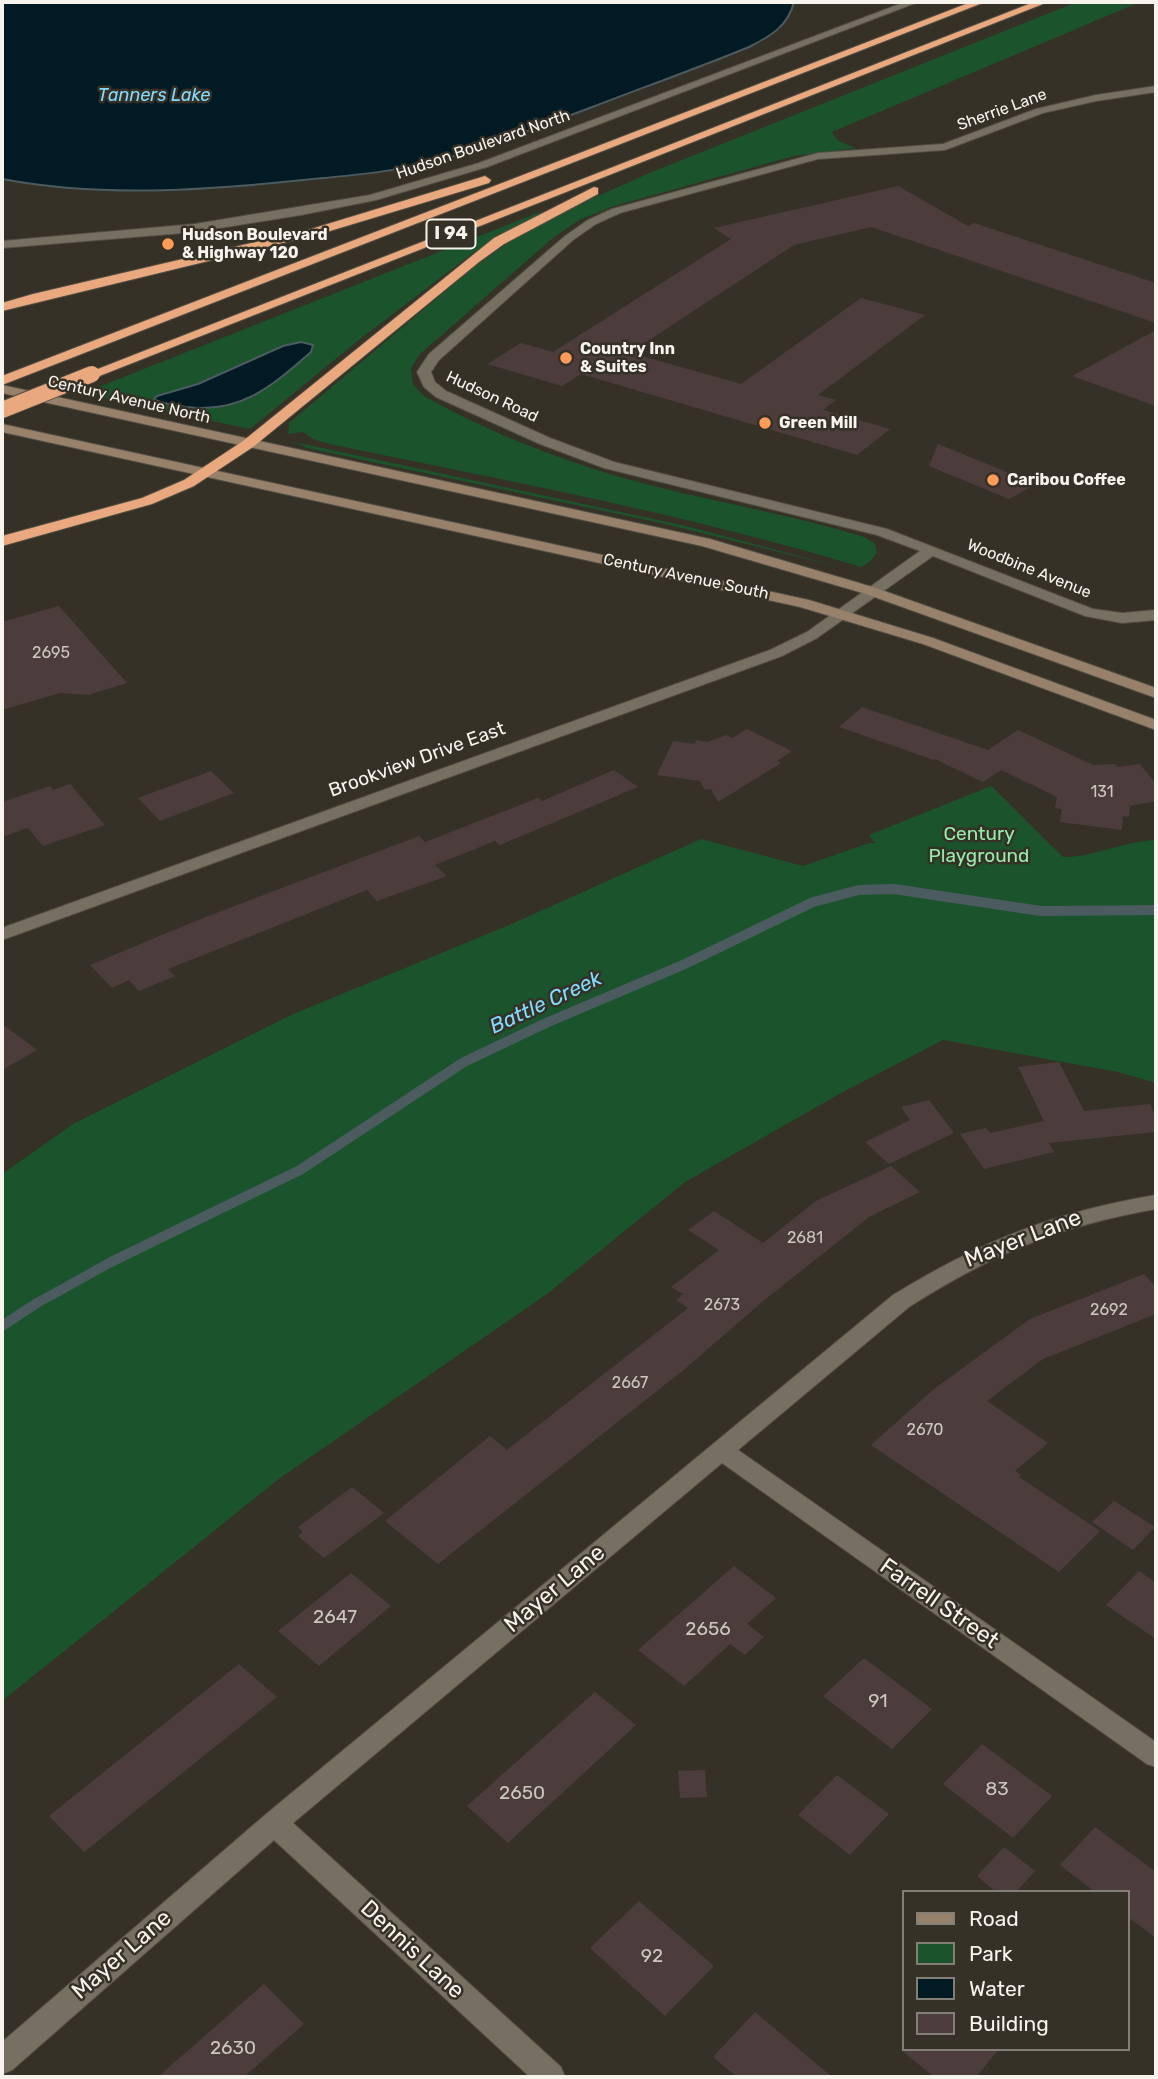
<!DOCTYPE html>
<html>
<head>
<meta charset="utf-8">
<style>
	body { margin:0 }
	#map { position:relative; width:1158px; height:2079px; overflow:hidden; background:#363126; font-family:Rubik,sans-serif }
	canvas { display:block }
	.frame { position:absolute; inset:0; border:4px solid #f7f4ed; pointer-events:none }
	.legend { position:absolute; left:902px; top:1890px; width:228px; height:161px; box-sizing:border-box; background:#363126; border:2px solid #837f76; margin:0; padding:9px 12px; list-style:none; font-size:21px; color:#f7f4ed }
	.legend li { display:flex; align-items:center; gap:14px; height:35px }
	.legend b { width:35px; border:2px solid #837f76 }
</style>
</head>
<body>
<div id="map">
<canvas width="1158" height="2079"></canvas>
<div class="frame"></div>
<ul class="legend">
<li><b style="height:9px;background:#98816b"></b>Road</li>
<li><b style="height:19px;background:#1b532d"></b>Park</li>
<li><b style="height:19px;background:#011a24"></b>Water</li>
<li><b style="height:19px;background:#4c3d3c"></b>Building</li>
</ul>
</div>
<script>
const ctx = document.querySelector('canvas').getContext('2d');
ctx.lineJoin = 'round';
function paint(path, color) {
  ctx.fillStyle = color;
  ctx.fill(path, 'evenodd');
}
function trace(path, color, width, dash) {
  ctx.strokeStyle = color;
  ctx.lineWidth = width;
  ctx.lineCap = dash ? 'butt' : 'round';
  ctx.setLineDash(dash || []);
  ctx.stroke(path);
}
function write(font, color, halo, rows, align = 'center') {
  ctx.font = font + ' Rubik,sans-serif';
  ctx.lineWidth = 5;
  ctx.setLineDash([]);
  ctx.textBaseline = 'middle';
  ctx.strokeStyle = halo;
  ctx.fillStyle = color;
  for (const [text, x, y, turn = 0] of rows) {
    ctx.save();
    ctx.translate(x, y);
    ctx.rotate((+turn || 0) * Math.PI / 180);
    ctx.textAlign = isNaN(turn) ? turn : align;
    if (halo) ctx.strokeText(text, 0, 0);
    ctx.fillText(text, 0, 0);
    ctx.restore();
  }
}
paint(new Path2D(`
	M1077,2H1140L832,132L838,141L856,148L794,156L614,206L579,220L554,237L420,354L411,368L413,384L424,396C492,435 581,468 657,487C726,504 796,516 864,537L874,543L877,552L870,562L861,567C687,514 508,481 330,444L313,439L303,432L288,434L289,423L475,266L508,243L564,211L652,172Z
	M540,212L543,213L473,253L360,339L250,429L104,398L96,388Z
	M294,442L686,526L844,568L661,523L307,448Z
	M991,786L1063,857C1091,858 1124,841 1156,840V1083L1118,1072L943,1040L843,1092L685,1182L547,1294L280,1478L2,1701V1174L73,1124L291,1015L507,926L701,839L803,866L869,843H875L869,835Z`), '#1b532d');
const water = new Path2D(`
	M2,2H794C788,26 771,36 749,47C698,68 647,86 595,106C544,125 493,145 440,160C392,173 342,176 293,181C196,191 98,197 2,179Z
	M301,342L313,345L311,352C272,386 241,414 186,407C175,405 163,404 154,399L157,396L198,384L283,346Z`);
paint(water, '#011a24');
trace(water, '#4b5b60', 2);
trace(new Path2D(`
	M2,1326L37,1303L111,1262L300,1170L464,1062L546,1023L685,964L813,902L859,890L894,889L1041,911L1156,910`), '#4b5b60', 10);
paint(new Path2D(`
	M898,186L968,226L974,223L1156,283V323L871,227L794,245L634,350L642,353L638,355L741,384L861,298L925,315L818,395L836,400L823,410L890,429L857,455L581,374L562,386L487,364L521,343L553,352L731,239L714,228Z
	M1156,330V406L1072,376Z
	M938,444L1036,484L1009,499L929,466Z
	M59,606L127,683L88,695L60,693L2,710V622Z
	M862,707L988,750L1018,730L1093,765L1115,764L1118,767L1140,764L1156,784V801L1130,806L1129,817L1123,816L1122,830L1060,822L1062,809L1055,808L1057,797L1001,770L983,782L935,759L934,760L839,727Z
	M747,729L792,751L777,761L781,763L718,802L711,789L705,790L700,781L657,775L673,741L695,744L696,740L708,742L726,735L732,738Z
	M614,770L638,787L500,845L495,841L435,865L447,876L377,901L367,890L168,969L175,976L139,991L129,980L112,988L90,965L203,918L419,836L425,842L538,798L542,801Z
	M211,771L234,793L160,821L138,798Z
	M70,784L105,825L43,846L28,828L2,837V802L50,786L53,790Z
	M2,1024L37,1050L2,1070Z
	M1059,1062L1084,1111L1150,1104L1156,1118V1132L1049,1143L1054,1152L984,1169L960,1134L986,1128L990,1133L1044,1121L1018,1067Z
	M929,1100L954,1133L889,1164L865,1142L910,1120L901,1107Z
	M891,1166L920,1192L869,1217L762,1302L686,1368L438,1564L385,1521L490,1436L507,1450L688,1308L676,1300L683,1294L671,1287L719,1250L688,1230L714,1211L763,1243L816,1201Z
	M1144,1274L1156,1287V1314L1043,1359L987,1401L1048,1443L1015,1471L1021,1475L1019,1477L1100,1531L1059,1572L871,1445L934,1389L1030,1319Z
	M352,1487L384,1513L324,1558L298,1536L303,1532L298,1527Z
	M1114,1501L1155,1527L1133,1550L1092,1522Z
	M734,1566L776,1598L747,1624L764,1637L745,1655L730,1644L684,1686L638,1650Z
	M1139,1571L1156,1583V1639L1106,1605Z
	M351,1573L391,1606L319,1666L278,1631Z
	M864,1658L932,1709L892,1749L823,1696Z
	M239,1664L277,1697L84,1852L49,1816Z
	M595,1692L636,1725L508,1843L467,1806Z
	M982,1744L1052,1796L1013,1838L943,1784Z
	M705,1770L707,1797L680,1798L678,1771Z
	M837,1775L889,1814L850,1855L798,1815Z
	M1095,1827L1156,1872V1938L1128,1917V1892H1095L1060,1865Z
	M1004,1847L1035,1871L1016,1892H996L977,1876Z
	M639,1901L714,1966L665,2016L590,1948Z
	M264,1984L304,2024L244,2077H158Z
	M755,2012L832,2077H737L713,2057Z
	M900,2049H999L976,2077H934Z`), '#4c3d3c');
const minor = new Path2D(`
	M1156,86V92L1096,101L1043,113L945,150L818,159L620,213L596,224L573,240L439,360L431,372L435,382L446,391L550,438L614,462L887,529L1093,609L1122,613L1156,610V620L1122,623L1085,616L933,556L817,638L782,656L2,940V928L770,650L807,632L920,551L877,535L604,468L540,444L436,397L424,387L417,372L429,354L565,236L588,220L612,209L818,153L943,144L1036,109L1096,95Z
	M1156,1195V1209C1059,1226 992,1254 909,1307L738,1450L1156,1742V1767L1147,1764L722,1463L293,1823L561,2067L565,2077H530L274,1840L12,2070L2,2074V2042L265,1815L893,1295C981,1241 1054,1212 1156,1195Z`);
const tertiary = new Path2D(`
	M905,2H918L487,167L376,200L301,215L195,232L2,248V241L195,224L370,195L479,163Z`);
const secondary = new Path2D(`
	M2,385L710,539L876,588L1156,688V698L866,594L702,546L2,393Z
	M2,424L809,600L933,638L1156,720V730L923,644L800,607L2,432Z`);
const motorway = new Path2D(`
	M971,2H985L2,385V376Z
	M1034,2H1048L97,377L92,378L85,374Z
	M485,176L491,180L489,183L320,234L2,311V303L33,294L311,229Z
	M594,187L598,188V194L504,244L479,262L253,447L194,486L152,504L2,546V536L142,498L184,480L243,441L494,238Z`);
trace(minor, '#524e44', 2);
trace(tertiary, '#524e44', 2);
trace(secondary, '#524e44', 2);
trace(motorway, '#524e44', 2);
paint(minor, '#767063');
paint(tertiary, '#767063');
paint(secondary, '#98816b');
paint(motorway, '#e9a87d');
const motorwayBridge = new Path2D(`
	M2,410L92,374`);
trace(motorwayBridge, '#524e44', 18, []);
trace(motorwayBridge, '#e9a87d', 16);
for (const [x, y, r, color] of [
	[168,244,7,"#fe9b59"],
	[566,358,7,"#fe9b59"],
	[765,423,7,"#fe9b59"],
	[993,480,7,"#fe9b59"]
]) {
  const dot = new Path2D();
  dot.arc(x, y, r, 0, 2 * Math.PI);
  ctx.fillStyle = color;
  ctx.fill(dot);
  trace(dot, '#363126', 2.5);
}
write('16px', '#f7f4ed', '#363126', [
	["Sherrie Lane",1002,110,-20],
	["Hudson Boulevard North",483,145,-19],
	["Hudson Road",492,397,25],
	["Century Avenue North",129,400,13],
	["Woodbine Avenue",1029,569,22],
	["Century Avenue South",686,577,12]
]);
write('bold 16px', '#f7f4ed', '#363126', [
	["Hudson Boulevard",182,235],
	["& Highway 120",182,253],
	["Country Inn",580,349],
	["& Suites",580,367],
	["Green Mill",779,423],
	["Caribou Coffee",1007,480]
], 'left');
write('16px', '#ccc6c1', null, [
	["2695",51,653],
	["131",1102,792],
	["2681",805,1238],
	["2673",722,1305],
	["2692",1109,1310],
	["2667",630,1383],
	["2670",925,1430]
]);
write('italic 18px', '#82dcff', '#363126', [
	["Tanners Lake",154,96]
]);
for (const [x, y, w] of [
	[451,234,49]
]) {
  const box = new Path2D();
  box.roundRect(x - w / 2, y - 14.5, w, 29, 5);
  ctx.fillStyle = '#363126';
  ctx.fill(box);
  trace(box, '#f7f4ed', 2);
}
write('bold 18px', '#f7f4ed', null, [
	["I 94",451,234]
]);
write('19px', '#f7f4ed', '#363126', [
	["Brookview Drive East",417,760,-20]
]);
write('19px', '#96edac', '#363126', [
	["Century",979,835],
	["Playground",979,857]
]);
write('19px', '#ccc6c1', null, [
	["2647",335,1618],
	["2656",708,1630],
	["91",878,1702],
	["83",997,1790],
	["2650",522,1794],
	["92",652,1957],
	["2630",233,2049]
]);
write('italic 21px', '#82dcff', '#363126', [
	["Battle Creek",546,1003,-25]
]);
write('23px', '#f7f4ed', '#363126', [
	["Mayer Lane",1023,1239,-21],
	["Mayer Lane",555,1589,-40],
	["Farrell Street",939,1604,35],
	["Dennis Lane",412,1950,43],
	["Mayer Lane",122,1955,-41]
]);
</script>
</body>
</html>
